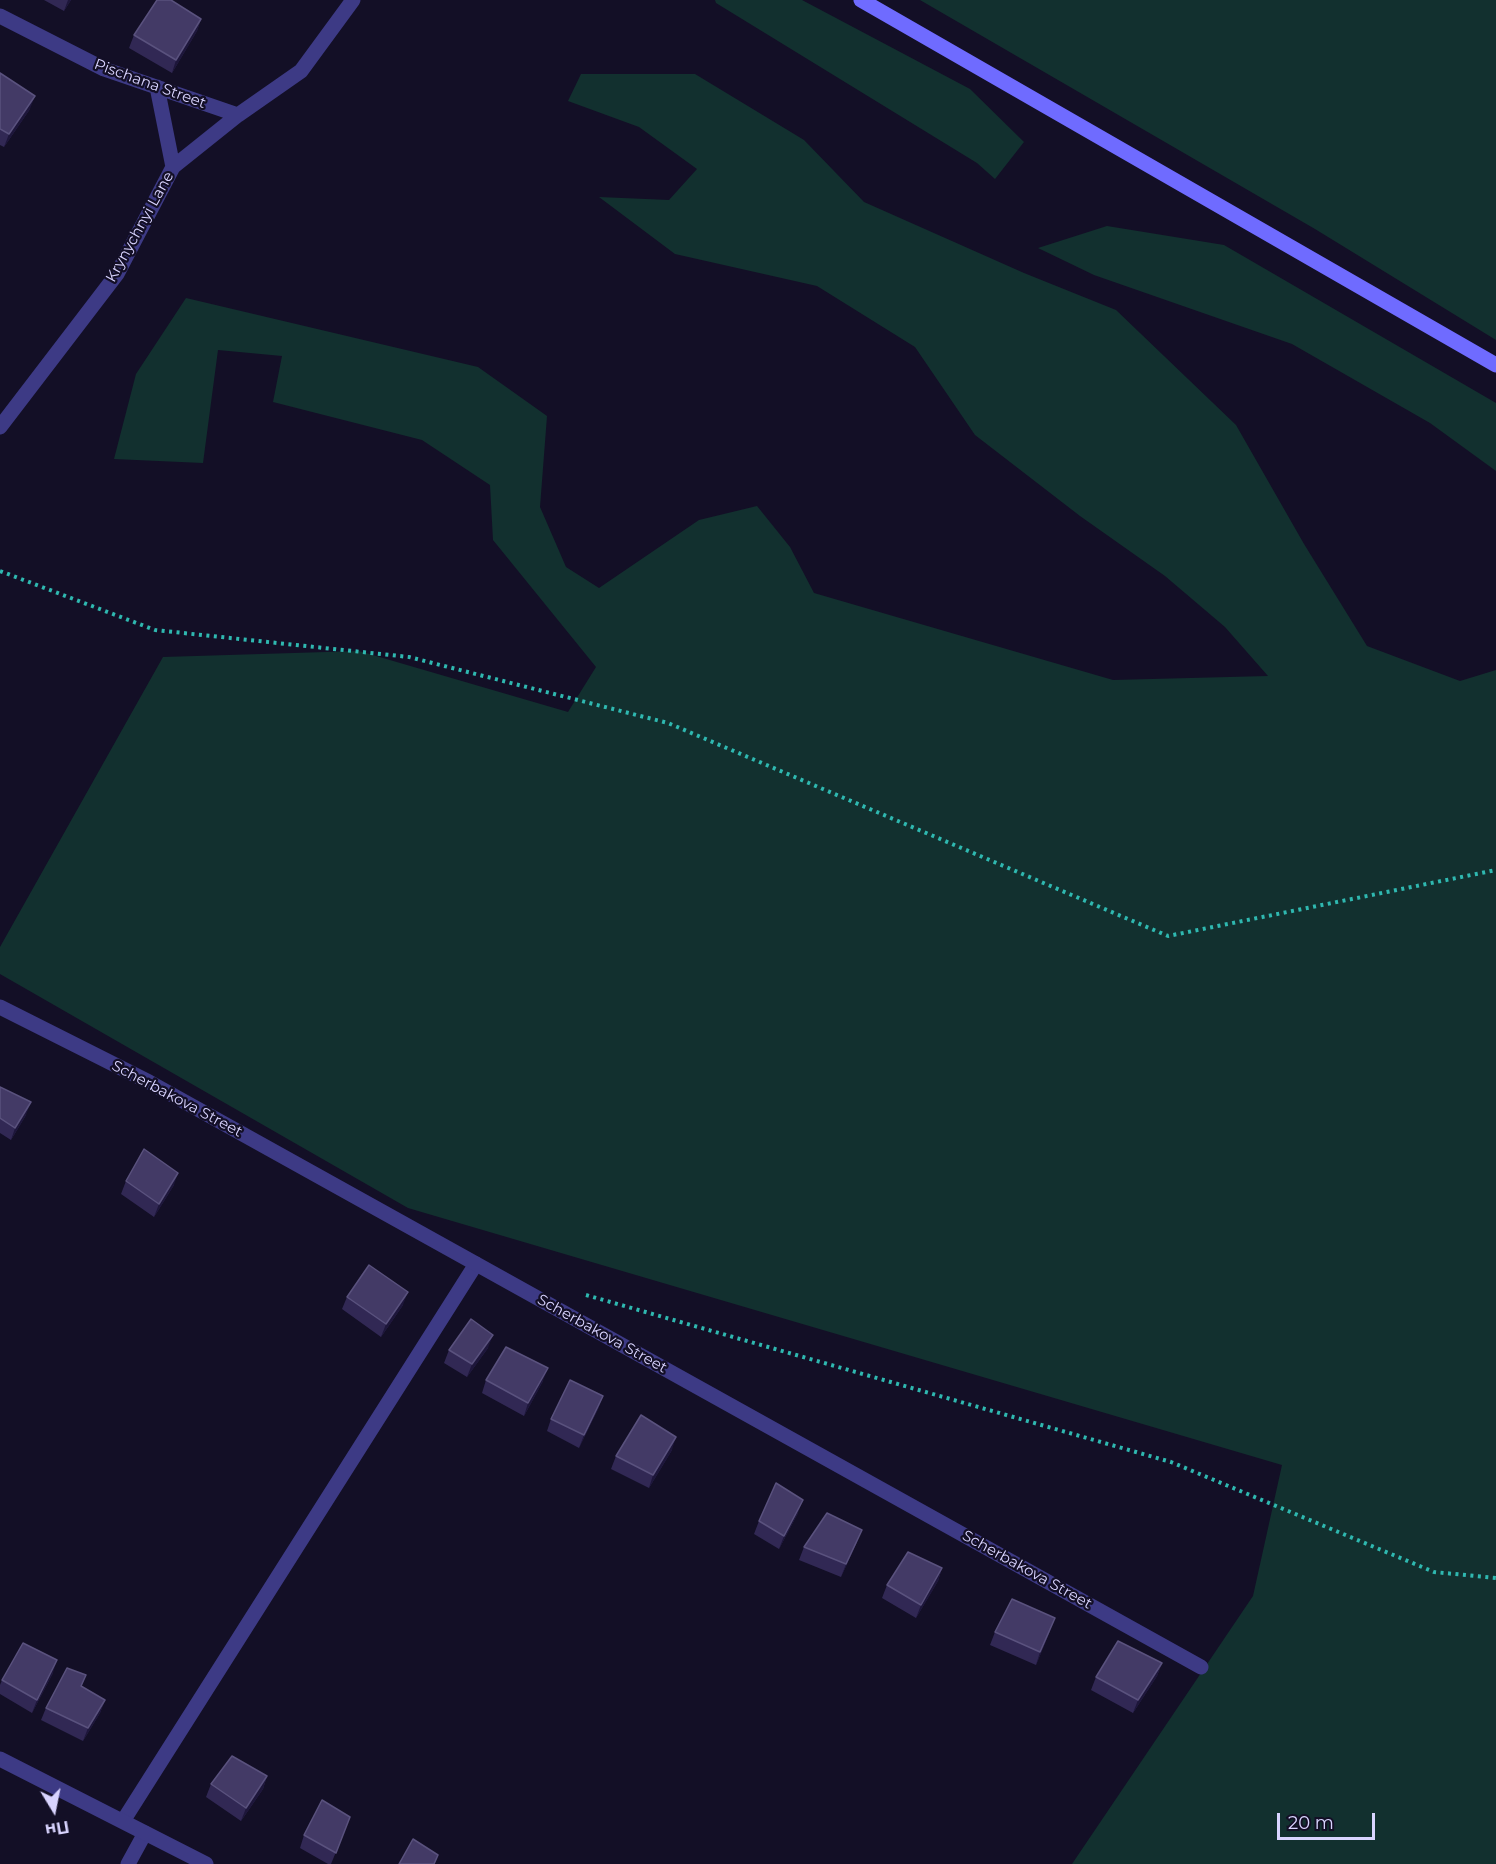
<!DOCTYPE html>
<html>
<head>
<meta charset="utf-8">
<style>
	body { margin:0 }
	#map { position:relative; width:1496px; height:1864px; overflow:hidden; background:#130f26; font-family:Montserrat,sans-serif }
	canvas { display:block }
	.north { position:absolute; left:24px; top:1780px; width:60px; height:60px; -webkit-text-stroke:4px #130f26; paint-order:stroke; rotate:170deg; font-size:16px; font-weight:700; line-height:24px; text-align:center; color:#d9d4ff }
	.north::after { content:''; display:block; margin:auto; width:21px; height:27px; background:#d9d4ff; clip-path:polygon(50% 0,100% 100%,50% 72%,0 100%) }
	.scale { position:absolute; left:1277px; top:1813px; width:98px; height:27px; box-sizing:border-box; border:3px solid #d9d4ff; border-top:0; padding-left:8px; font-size:18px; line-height:21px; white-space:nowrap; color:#d9d4ff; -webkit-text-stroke:4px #130f26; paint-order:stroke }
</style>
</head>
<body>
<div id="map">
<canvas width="1496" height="1864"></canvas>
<div class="north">Пн</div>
<div class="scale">20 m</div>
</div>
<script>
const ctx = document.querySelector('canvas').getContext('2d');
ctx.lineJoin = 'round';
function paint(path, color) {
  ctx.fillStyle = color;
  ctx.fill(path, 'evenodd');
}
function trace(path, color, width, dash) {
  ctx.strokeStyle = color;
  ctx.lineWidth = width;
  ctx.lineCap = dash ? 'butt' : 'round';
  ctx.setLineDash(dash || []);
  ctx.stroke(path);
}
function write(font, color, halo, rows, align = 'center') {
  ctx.font = font + ' Montserrat,sans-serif';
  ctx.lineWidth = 4.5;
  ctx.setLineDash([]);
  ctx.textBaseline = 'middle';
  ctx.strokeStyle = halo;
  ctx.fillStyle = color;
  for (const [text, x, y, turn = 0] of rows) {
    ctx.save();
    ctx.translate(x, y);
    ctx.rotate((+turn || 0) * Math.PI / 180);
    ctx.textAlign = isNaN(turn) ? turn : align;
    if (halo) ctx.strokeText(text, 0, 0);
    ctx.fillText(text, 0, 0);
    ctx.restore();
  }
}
paint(new Path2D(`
	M715,0H802L970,89L1024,142L995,179L977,163L716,3Z
	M920,0H1496V340L1315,229Z
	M581,74H695L804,140L864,202L1024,273L1116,310L1236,425L1304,544L1367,646L1460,681L1496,670V1864H1072L1253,1596L1282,1465L408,1208L0,974V947L163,657L359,651L568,712L596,667L493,540L490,485L422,440L273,402L282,356L218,350L203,463L114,459L136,374L186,298L478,367L547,416L540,507L566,567L599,588L699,520L757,506L790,547L814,593L1113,680L1268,676L1225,627L1165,576L1080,516L975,435L915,347L817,286L675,254L599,197L669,200L697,169L639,127L568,101Z
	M1107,226L1224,245L1496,403V471L1430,423L1292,344L1094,275L1038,248Z`), '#12302f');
trace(new Path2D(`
	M0,571L155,630L409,657L668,723L1168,936L1496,870
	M586,1295L1171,1462L1434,1572L1496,1578`), '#2fb8b0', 4, [3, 4.5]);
trace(new Path2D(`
	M123,1821L476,1264
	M128,1864L145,1833`), '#3d3a85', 15);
trace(new Path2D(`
	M0,16L104,69L238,115
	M157,87L173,167
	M0,427L117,274L173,167L238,115L301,71L353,0
	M0,1007L149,1082L1201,1667
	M0,1759L206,1864`), '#3d3a85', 15);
trace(new Path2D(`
	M861,0L1496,365`), '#6f6bff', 15);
paint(new Path2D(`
	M44,0H71L64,11Z
	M201,19L197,31L172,73L129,48L134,35Z
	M0,73L30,109L4,147L0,145Z
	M0,1087L26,1115L11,1140L0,1133Z
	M126,1181L174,1185L154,1217L121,1194Z
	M347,1297L403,1305L381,1337L342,1309Z
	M488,1348L467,1377L444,1363L449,1350Z
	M486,1380L543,1381L524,1416L482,1393Z
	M603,1396L598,1409L579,1448L547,1431L551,1419Z
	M672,1450L649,1488L611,1469L616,1456Z
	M798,1513L779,1549L754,1534L759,1521Z
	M857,1542L841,1577L799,1560L804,1547Z
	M942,1568L938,1581L916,1618L882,1598L887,1585Z
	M1050,1631L1036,1665L990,1645L995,1632Z
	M1162,1663L1157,1676L1133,1713L1091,1690L1096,1677Z
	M53,1673L32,1713L0,1694V1685L2,1680Z
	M86,1675L81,1687L105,1700L100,1713L83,1741L41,1720L46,1708Z
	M267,1776L263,1789L241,1821L206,1797L211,1784Z
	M345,1830L331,1864H328L300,1848L304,1835Z`), '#312854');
paint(new Path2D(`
	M68,0H71L64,11Z
	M201,19L197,31L172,73L176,60Z
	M35,96L30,109L4,147L9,134Z
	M31,1102L26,1115L11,1140L15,1128Z
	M178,1173L174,1185L154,1217L159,1204Z
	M408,1292L403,1305L381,1337L386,1324Z
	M493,1335L488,1348L467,1377L472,1364Z
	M548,1368L543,1381L524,1416L528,1403Z
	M603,1396L598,1409L579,1448L584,1435Z
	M676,1437L672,1450L649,1488L653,1475Z
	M803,1500L798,1513L779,1549L784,1536Z
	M862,1530L857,1542L841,1577L846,1564Z
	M942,1568L938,1581L916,1618L921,1605Z
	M1055,1618L1050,1631L1036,1665L1040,1652Z
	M57,1660L53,1673L32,1713L37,1700Z
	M1162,1663L1157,1676L1133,1713L1138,1700Z
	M105,1700L100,1713L83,1741L88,1728Z
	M267,1776L263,1789L241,1821L246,1808Z`), '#1d163a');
const building = new Path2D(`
	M157,0H171L201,19L176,60L134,35Z
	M0,73L35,96L9,134L0,129Z
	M0,1087L31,1102L15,1128L0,1118Z
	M144,1149L178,1173L159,1204L126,1181Z
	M369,1265L408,1292L386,1324L347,1297Z
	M471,1319L493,1335L472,1364L449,1350Z
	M506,1347L548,1368L528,1403L486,1380Z
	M570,1380L603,1396L584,1435L551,1419Z
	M641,1415L676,1437L653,1475L616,1456Z
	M776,1483L803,1500L784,1536L759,1521Z
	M827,1513L862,1530L846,1564L804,1547Z
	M908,1552L942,1568L921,1605L887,1585Z
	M1012,1599L1055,1618L1040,1652L995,1632Z
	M1118,1641L1162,1663L1138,1700L1096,1677Z
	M23,1643L57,1660L37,1700L2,1680Z
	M67,1668L86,1675L81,1686L105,1700L88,1728L46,1708Z
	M232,1756L267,1776L246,1808L211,1784Z
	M322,1800L350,1817L336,1853L304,1835Z
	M413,1839L438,1855L434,1864H399Z`);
paint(building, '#433a66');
trace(building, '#5a527e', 1.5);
write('15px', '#d9d4ff', '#130f26', [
	["Pischana Street",150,84,20],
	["Krynychnyi Lane",140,227,-61],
	["Scherbakova Street",177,1099,28],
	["Scherbakova Street",602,1334,29],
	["Scherbakova Street",1027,1570,29]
]);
</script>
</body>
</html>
